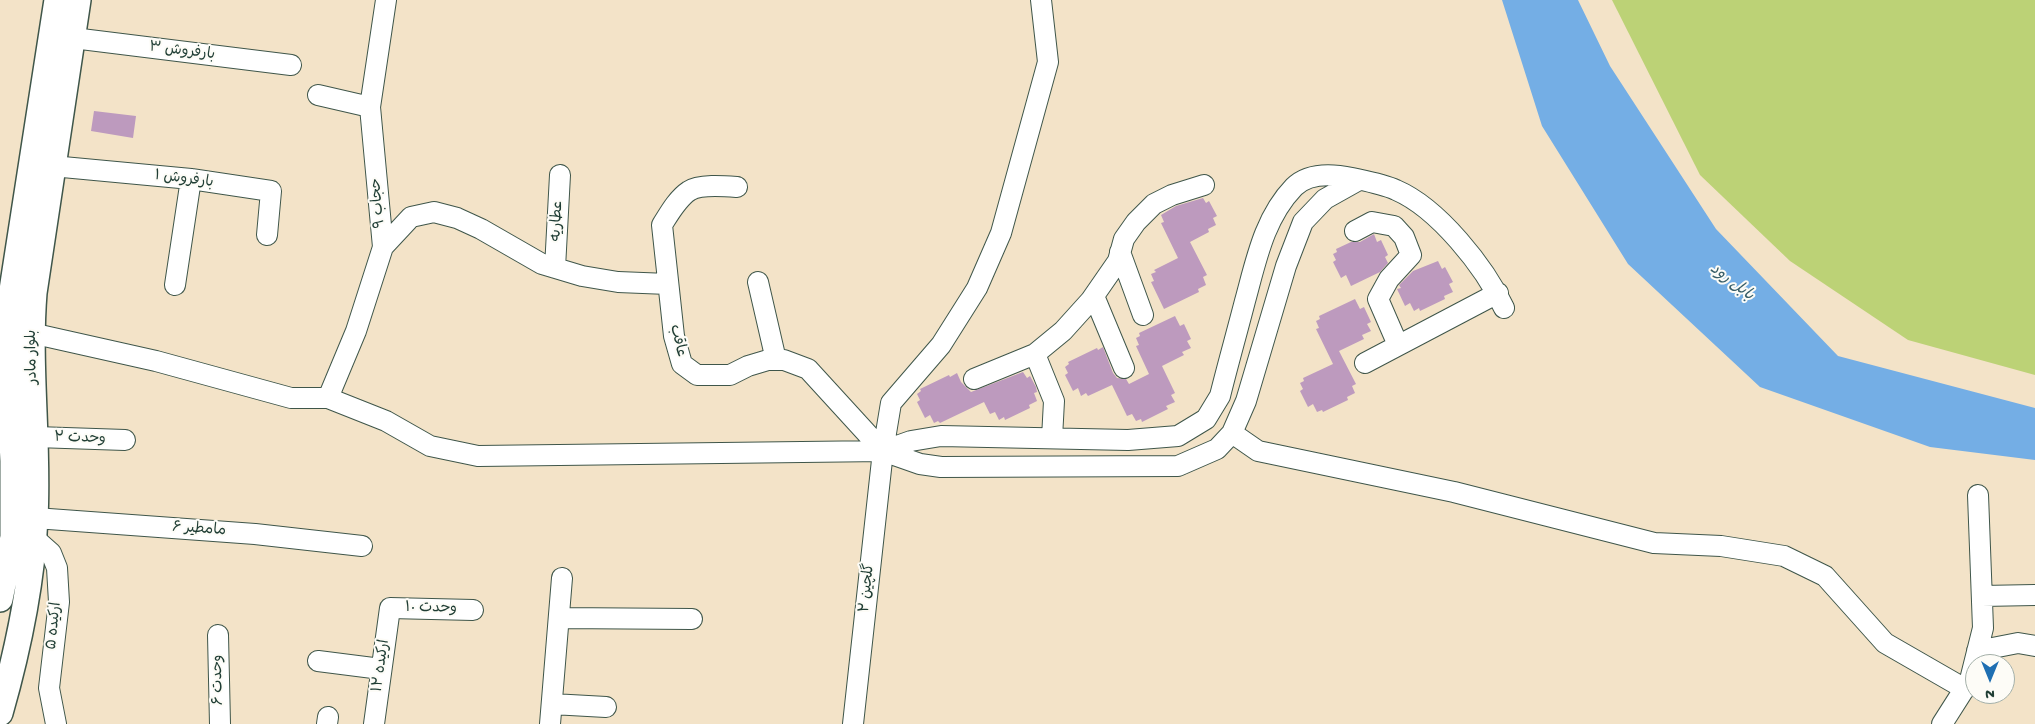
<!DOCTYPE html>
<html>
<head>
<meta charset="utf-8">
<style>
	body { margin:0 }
	#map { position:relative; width:2035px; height:724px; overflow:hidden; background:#f3e3c8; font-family:"Gochi Hand",sans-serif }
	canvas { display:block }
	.north { position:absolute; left:1965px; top:654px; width:50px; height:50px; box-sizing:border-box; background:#fdfcf7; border:1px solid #a4b0a9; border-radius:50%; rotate:180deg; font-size:14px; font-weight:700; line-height:20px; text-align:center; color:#1f3d34 }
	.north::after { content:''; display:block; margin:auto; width:18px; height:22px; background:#1f6fb2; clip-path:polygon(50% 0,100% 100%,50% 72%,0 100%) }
</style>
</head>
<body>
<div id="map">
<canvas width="2035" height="724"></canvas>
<div class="north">N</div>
</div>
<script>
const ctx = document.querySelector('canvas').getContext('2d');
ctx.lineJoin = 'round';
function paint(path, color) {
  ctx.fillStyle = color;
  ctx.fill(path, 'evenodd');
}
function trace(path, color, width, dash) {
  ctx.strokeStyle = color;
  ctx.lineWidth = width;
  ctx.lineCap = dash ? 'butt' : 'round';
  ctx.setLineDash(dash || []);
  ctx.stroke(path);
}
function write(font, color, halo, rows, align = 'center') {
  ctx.font = font + ' "Gochi Hand","Playpen Sans Arabic",sans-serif';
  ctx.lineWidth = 4;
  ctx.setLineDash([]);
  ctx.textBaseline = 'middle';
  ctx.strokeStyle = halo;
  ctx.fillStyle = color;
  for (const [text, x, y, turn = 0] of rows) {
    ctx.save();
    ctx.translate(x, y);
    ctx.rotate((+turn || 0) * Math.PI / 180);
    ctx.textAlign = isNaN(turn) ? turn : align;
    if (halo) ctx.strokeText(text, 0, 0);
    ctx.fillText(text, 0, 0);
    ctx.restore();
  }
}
paint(new Path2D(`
	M1612,0H2035V375L1908,340L1790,261L1700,175Z`), '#bcd276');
paint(new Path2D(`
	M1502,0H1578L1610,66L1716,229L1838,356L2035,408V460L1930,447L1760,387L1628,264L1542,126Z`), '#74aee5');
paint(new Path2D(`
	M94,111L136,116L133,138L91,131Z
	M1203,198L1206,203L1209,201L1217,216L1213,218L1216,225L1208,229L1209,232L1190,242L1207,275L1203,277L1206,285L1198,289L1199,292L1164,309L1151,282L1154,281L1151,274L1156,272L1154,270L1178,258L1161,223L1164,222L1161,215L1176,206Z
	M1374,234L1377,242L1381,240L1388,255L1385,257L1388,263L1380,272L1351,286L1346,275L1341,278L1333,262L1336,260L1333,254L1337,252L1336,249L1351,242H1360Z
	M1438,261L1442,269L1445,267L1453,282L1449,284L1453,292L1444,296L1445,299L1420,311L1419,308L1414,311L1410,303L1405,306L1397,289L1401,288L1399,285L1413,271Z
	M1355,299L1360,309L1364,307L1371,322L1367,324L1371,331L1362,335L1364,339L1339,351L1356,384L1352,386L1355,393L1347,397L1348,400L1323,412L1322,410L1317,412L1313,404L1308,407L1300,391L1303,389L1300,383L1304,381L1303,378L1333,364L1316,329L1319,328L1316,321L1320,319L1319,316Z
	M1175,316L1180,326L1184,324L1191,339L1187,341L1191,348L1182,352L1184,355L1162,366L1175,393L1171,395L1175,402L1166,406L1168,409L1142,422L1141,419L1136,421L1132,414L1127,416L1112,385L1088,396L1086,393L1081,396L1078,388L1073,391L1065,375L1068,373L1065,367L1069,364L1068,362L1097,348L1098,350L1103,347L1113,373L1117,378L1126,379L1129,384L1149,374L1136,346L1139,345L1136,338L1140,336L1139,333Z
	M1023,372L1027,378L1030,376L1036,387L1037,392L1034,393L1037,401L1029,405L1030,408L1005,420L1004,417L999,420L995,412L990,414L984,402L940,423L938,421L934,423L930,415L925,418L917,402L920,400L917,394L921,391L920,389L949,375L950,377L957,373L961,382L971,392Z`), '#bd9abe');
const minor = new Path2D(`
	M73,38L291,65
	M318,95L370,107
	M52,166L191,179L271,191L267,235
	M737,187C724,186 699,184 689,191C677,199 669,214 662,225L674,336L682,364L697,375H730L748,366L768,360H784L808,369L883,451
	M1355,231L1372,222L1394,226L1404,237L1411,255L1389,279L1378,299L1398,345
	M383,247L411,217L434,212L457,218L481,229L542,264L582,276L618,282L668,284
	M1120,252L1143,315
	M555,268L560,175
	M758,282L776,360
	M175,285L191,179
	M1094,296L1124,368
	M31,333L156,361L291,398H328L386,421L430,446L478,456L883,451L920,464L941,467L1178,466L1217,449L1232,433L1246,401L1286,266L1303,222L1325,199L1359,180
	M1035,354L1054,401L1052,438
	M1365,363L1498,293
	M974,379L1035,354L1063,331L1091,300L1118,261L1124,239L1136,222L1154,204L1172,195L1204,185
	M328,398L356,331L383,247L370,107L386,0
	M1232,433L1258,451L1454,492L1654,543L1721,546L1784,556L1825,576L1885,643L1965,689
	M36,437L125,440
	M883,451L911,441L941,436L1128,440L1178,436L1206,419L1220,396C1228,364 1237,332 1245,301C1256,261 1264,218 1294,187C1309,172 1333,174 1352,178C1366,181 1383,184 1396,190C1438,208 1485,267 1504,308
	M35,518L255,534L362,546
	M33,537L51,553L57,568L59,602L49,688L56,724
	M1982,596L2035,595
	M559,618L692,619
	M218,635L220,724
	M1977,651L2018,643L2035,646
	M318,661L381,669
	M552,704L606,707
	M327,724L328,717
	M374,724L390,608L473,610
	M550,724L562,578
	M853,724L883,451L891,403L941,345L977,288L1001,233L1048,62L1041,0
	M1942,724L1970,680L1983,628L1978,495`);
const major = new Path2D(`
	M0,599L13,537V461L10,407V303L57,0
	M0,713C18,650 32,584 35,518C39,443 28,368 34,293L78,0`);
trace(minor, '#3f564a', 22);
trace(major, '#3f564a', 28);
trace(minor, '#fff', 20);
trace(major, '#fff', 25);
write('15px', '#1f3d34', '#fdfcf7', [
	["بارفروش ۳",182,52,7],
	["بارفروش ۱",184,180,7],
	["حجاب ۹",379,203,-95],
	["عطاریه",558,221,-87],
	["عاقب",677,341,77],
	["بلوار مادر",33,357,-91],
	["وحدت ۲",80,439,2],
	["مامطیر ۶",199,530,4],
	["گلچین ۲",868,588,-84],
	["وحدت ۱۰",431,609,1],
	["ارکیده ۵",55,626,-84],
	["ارکیده ۱۲",382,666,-82],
	["وحدت ۶",219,680,-91]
]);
write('italic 16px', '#395f69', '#fdfcf7', [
	["بابل رود",1731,283,37]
]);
</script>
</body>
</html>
